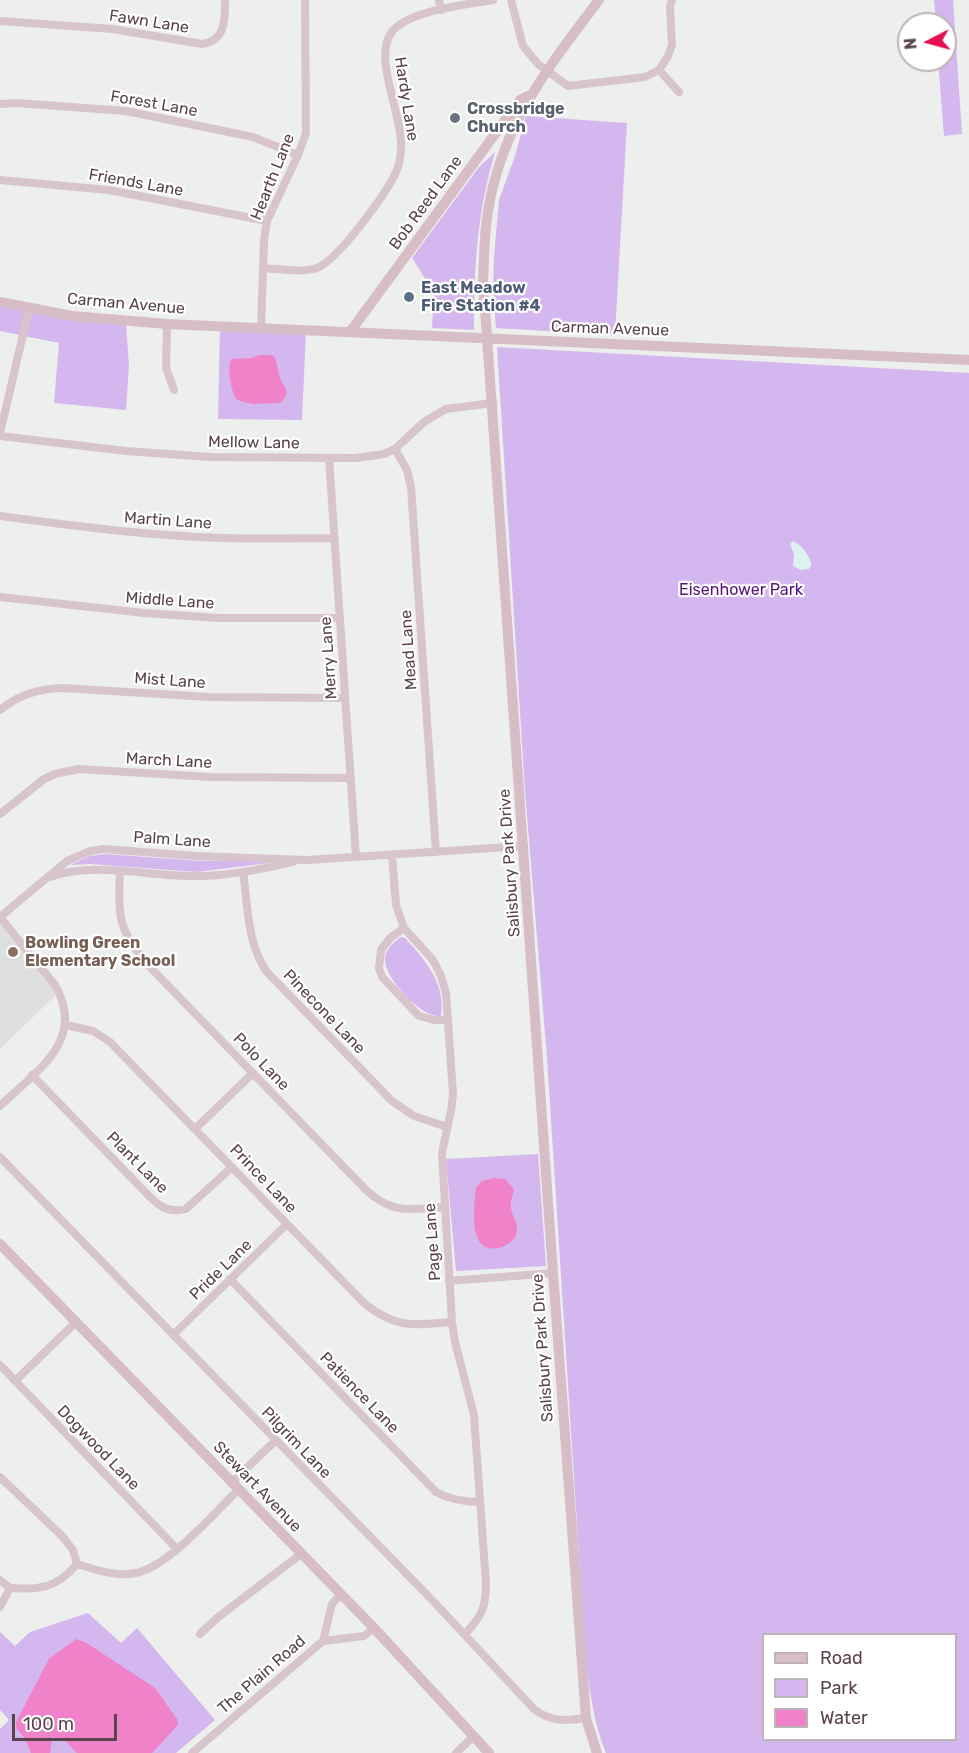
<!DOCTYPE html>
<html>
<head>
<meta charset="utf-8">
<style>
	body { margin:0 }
	#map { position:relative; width:969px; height:1753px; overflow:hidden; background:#ecefec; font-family:Rubik,sans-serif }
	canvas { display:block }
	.legend { position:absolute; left:762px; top:1633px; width:195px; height:108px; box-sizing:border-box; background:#fff; border:2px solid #bdb4b7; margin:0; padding:8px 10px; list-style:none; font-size:18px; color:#5a444c }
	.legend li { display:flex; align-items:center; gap:12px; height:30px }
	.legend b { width:30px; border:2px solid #bdb4b7 }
	.north { position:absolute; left:897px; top:12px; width:60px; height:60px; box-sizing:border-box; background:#fff; border:2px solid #bdb4b7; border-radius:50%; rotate:264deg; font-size:16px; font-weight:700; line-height:24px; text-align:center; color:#5a444c }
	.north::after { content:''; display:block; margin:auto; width:21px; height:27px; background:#e3114f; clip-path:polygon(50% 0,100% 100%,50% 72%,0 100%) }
	.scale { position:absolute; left:12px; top:1714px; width:105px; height:27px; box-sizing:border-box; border:3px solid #5a444c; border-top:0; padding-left:8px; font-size:18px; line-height:21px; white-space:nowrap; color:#5a444c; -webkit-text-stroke:4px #fff; paint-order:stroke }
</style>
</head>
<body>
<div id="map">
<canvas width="969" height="1753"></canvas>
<ul class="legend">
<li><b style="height:8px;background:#d6bdc6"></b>Road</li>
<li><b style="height:16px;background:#d5b7f0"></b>Park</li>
<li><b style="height:16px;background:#ef82c8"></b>Water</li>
</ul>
<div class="north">N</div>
<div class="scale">100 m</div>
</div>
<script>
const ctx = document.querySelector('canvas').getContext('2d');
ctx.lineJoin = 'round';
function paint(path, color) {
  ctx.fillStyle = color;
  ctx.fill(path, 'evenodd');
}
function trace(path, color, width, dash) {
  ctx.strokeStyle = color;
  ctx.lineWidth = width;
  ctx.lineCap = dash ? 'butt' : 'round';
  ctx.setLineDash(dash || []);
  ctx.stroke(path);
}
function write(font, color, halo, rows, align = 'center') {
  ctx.font = font + ' Rubik,sans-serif';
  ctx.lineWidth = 4.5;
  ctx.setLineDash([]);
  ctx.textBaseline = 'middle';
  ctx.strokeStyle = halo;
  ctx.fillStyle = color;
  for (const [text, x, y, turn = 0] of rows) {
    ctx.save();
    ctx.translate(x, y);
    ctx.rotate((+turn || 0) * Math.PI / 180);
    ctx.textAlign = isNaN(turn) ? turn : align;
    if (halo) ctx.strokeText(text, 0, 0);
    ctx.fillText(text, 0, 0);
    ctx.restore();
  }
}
paint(new Path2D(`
	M0,919L58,993L0,1049Z`), '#dee0dd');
paint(new Path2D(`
	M934,0H953L962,134L944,136L938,60H945V24H936Z
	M526,116L627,123L615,335L496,328L493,291L494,257L499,200L515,156Z
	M495,152C477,214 474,266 474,330L432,328L434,293L412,258L479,167Z
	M0,303L126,322L129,366L126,410L54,403L59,343L0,331Z
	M220,326L306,331L302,420L218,419Z
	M497,347L969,373V1753H606C592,1719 589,1685 585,1649L547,1058L525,791ZM764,1634H956V1740H764Z
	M105,854L200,861H267L269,863L197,872L90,864L70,865L90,856Z
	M401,937L405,938C425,960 446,983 441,1016C422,1019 384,978 385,959C385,949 393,943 401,937Z
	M538,1154L546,1266L456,1271L446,1159Z
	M88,1613L121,1643L137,1628L215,1720L176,1753H0V1729L9,1720L0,1710V1632L15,1646L30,1632Z`), '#d5b7f0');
paint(new Path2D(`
	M793,541C800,544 811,556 811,565L809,569L801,570L793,566L794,555L790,544Z`), '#dbf2ee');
paint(new Path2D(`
	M259,355H272L275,357L280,378L287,392L285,398L280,403L252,404L237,400C231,392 227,369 231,359L252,358Z
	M493,1178L505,1179L514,1189C513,1195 510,1201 511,1208C512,1217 520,1224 516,1235C514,1241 508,1244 502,1247C467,1258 474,1207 476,1187L482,1181Z
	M76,1639L85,1642L155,1688L177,1719L178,1725L152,1753H77L66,1741L52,1737L50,1753H31L24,1737L16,1728V1722L49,1659Z`), '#ef82c8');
trace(new Path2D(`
	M439,0L441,10
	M511,0L523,46L538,64L568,86L645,77L659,70L668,56L672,45L670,6L672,0
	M0,21L113,29L202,44C226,41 225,19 225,0
	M659,70L679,92
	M0,104L17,103L126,111L253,137L298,155
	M0,180L109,190L267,221
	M263,268C280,269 301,273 317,268C338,260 385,195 395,174C399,166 401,157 401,148C403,115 373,60 391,33C407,10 466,5 493,0
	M167,324L166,368L174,390
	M261,329L264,240L267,221L298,155L306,133L305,0
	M0,433L29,309
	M0,436L126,451L210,457L356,458L384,454L395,449L424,422L446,409L493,403
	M395,449L407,470L411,487L436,852
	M329,458L356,857
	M0,516C74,526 149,536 224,538C261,539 297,538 334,538
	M0,597L144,613L219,618H340
	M0,710C20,694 38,689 63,688L208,697L345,698
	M0,814L44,779L55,774L78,769L210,777L351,778
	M392,855L396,905L404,928L433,960L441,976L446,993L453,1094L451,1111L442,1153L452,1322L455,1342L474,1415L486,1584C486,1608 481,1617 465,1634
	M120,872C118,917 118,930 148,965L368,1192C395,1215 411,1209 444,1207
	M243,872C248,906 247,942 266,971L392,1101L414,1116L447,1127
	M50,877C96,861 149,877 197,876C230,876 261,869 293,862
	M0,917L67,861L90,851L104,849L195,856L307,860L524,846
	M0,917L55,985C87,1041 36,1071 0,1106
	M404,928L390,938L381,950L379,968L382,977L419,1016L434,1020H447
	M66,1025L93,1031L110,1042L365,1304C397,1329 413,1325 452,1322
	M32,1075L150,1197C161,1208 171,1213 186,1209L232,1167
	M195,1129L253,1073
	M0,1157L434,1602L534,1709C550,1722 567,1721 586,1718
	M230,1279L436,1492C451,1500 464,1502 480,1502
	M449,1281L553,1273
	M173,1335L287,1224
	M0,1365L177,1549
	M15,1381L76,1322
	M0,1477L62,1536L73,1550L77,1564
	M231,1483L275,1441
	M77,1564C96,1570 116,1577 136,1573C168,1567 213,1514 238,1490
	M0,1580L10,1588
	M10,1588C40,1590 57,1588 77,1564
	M0,1607L10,1588
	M200,1634L217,1618L301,1554
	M323,1641L332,1604L340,1595
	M192,1753L323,1641L364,1636L374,1628
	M456,1753L474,1736`), '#d7c4cc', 8);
trace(new Path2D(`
	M0,302L72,316L167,324L969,360
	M350,332L520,100L530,95
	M0,1244L374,1628L489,1753
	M597,1753L586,1718L553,1273L483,281C484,263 484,245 486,226C496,133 545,71 599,0`), '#d6bdc6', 10);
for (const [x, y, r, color] of [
	[455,118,6,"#6b7280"],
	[409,297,6,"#5c6f8a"],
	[13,952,6,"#8d6e63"]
]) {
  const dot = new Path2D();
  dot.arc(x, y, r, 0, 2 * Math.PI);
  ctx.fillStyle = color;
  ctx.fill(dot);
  trace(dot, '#fff', 2);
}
write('16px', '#5a444c', '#fff', [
	["Fawn Lane",149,22,9],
	["Hardy Lane",406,99,81],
	["Forest Lane",154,104,10],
	["Hearth Lane",273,177,-68],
	["Friends Lane",136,183,10],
	["Bob Reed Lane",426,203,-54],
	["Carman Avenue",126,304,5],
	["Carman Avenue",610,329,2],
	["Mellow Lane",254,443,1],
	["Martin Lane",168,521,4],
	["Middle Lane",170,601,4],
	["Mead Lane",409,650,-94],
	["Merry Lane",329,658,-94],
	["Mist Lane",170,681,4],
	["March Lane",169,761,3],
	["Palm Lane",172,840,4],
	["Salisbury Park Drive",510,863,-94],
	["Pinecone Lane",324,1012,46],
	["Polo Lane",261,1062,46],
	["Plant Lane",137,1163,45],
	["Prince Lane",263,1179,46],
	["Page Lane",433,1242,-94],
	["Pride Lane",221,1270,-44],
	["Salisbury Park Drive",543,1348,-94],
	["Patience Lane",359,1393,46],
	["Pilgrim Lane",296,1443,46],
	["Dogwood Lane",98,1448,46],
	["Stewart Avenue",257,1487,46],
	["The Plain Road",262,1675,-41]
]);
write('bold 16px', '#5b616d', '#fff', [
	["Crossbridge",467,109],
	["Church",467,127]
], 'left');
write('bold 16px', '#4e5e75', '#fff', [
	["East Meadow",421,288],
	["Fire Station #4",421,306]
], 'left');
write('16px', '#57137d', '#fff', [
	["Eisenhower Park",741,590]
]);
write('bold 16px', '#785e54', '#fff', [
	["Bowling Green",25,943],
	["Elementary School",25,961]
], 'left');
</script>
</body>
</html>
